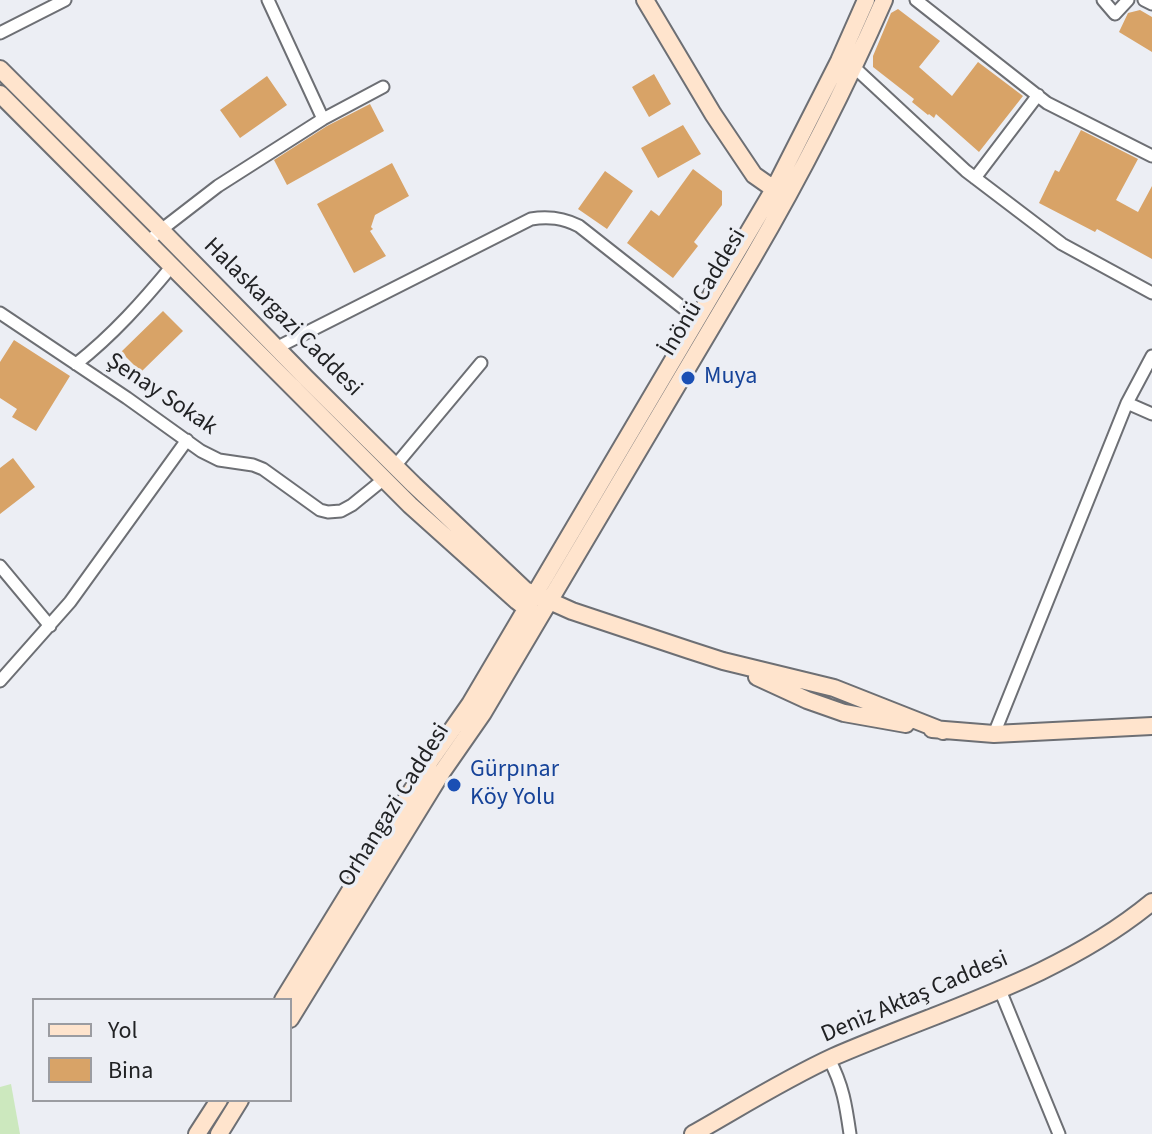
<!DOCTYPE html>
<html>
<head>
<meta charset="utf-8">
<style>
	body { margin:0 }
	#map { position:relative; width:1152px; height:1134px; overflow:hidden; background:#eceef4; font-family:"Source Sans 3",sans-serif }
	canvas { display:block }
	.legend { position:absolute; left:32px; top:998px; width:260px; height:104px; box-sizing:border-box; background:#eceef4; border:2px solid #9b9ca1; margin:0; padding:10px 14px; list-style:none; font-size:24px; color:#212224 }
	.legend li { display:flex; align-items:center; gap:16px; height:40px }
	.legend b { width:40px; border:2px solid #9b9ca1 }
</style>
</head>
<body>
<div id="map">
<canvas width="1152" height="1134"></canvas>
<ul class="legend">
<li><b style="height:10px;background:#ffe4cd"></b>Yol</li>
<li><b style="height:22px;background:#d8a367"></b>Bina</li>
</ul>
</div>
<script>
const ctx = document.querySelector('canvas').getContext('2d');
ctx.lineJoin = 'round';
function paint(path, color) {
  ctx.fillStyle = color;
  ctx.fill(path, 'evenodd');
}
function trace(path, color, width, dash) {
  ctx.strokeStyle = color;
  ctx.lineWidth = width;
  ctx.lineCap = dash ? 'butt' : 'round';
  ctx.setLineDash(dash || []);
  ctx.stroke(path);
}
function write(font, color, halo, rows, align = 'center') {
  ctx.font = font + ' "Source Sans 3",sans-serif';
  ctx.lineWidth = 7;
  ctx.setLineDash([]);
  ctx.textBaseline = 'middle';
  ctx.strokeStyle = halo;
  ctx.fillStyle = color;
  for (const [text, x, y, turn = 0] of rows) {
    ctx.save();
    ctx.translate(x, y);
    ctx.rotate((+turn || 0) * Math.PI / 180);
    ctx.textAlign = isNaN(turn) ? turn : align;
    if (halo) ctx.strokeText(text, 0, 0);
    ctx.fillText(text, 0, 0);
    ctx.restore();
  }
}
paint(new Path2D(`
	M11,1084L20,1134H0V1087Z`), '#cce8be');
paint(new Path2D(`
	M898,9L940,41L919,67L952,96L978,62L1023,96L979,152L936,114L934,118L929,114L928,115L912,102L914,99L873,67V56L891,13Z
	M1140,10L1152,17V52L1119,32L1128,13Z
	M654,74L671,104L649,117L632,87Z
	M267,76L287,105L240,138L220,110Z
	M370,104L384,131L287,185L274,160L327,126Z
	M683,125L701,154L658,178L641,148Z
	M1081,130L1138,159L1116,200L1138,212L1152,186V259L1097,229L1095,232L1039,203L1055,170L1059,172Z
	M392,163L409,196L375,215L371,227L373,229L370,231L386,256L354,273L317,204Z
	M693,169L722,191V205L694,242L698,246L673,278L627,243L651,210L659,216Z
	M605,171L633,191L607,229L578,209Z
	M163,311L183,331L141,372L121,352Z
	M14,340L70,376L36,431L12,417L17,409L0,398V362Z
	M13,458L35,487L0,514V468Z`), '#d8a367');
const street = new Path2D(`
	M268,0L323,119
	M916,0L1047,103L1152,156
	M1103,0L1115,14L1128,0
	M1144,0L1152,4
	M0,33L65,0
	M847,64L855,68L966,171L1062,244L1152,293
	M975,178L1038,95
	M149,241L161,230L218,186L323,119L383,87
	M0,313L127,398L201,451L219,460L253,465L263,469L320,510L328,512L341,511L352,505L384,479
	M276,348L531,219C549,216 563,218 579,226L697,319
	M76,364C113,335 143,301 172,266
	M1127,403L1152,414
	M395,466L481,363
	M0,566L50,626
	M0,681L70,602L187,440
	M994,734L1127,403L1152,356
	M1000,990L1059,1134
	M829,1059C843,1085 846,1106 850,1134`);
const secondary = new Path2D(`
	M645,0L713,114L754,175L774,189
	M0,69L161,230L306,378L414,485L525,590L572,611L689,650L723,661L834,688L943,731
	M0,94L410,505L517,601L534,614
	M757,677L807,700L844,713L906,724
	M932,729L994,734L1152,726
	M283,1000L430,761L470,704L774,189L839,61L866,0
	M290,1019L442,772L483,713L752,259C801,175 845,89 884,0
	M197,1134L219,1100
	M219,1134L240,1100
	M693,1134C739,1108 785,1079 833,1057C941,1010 1060,978 1152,902`);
trace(street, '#6d6f74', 15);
trace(secondary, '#6d6f74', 20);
trace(street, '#fff', 11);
trace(secondary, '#ffe4cd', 16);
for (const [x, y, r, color] of [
	[688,378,8,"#1a4fb4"],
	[454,785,8,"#1a4fb4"]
]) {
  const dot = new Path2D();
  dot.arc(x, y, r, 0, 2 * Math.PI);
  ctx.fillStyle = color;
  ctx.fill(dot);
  trace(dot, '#eceef4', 3);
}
write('24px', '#212224', '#eceef4', [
	["İnönü Caddesi",704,293,-59],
	["Halaskargazi Caddesi",282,318,45],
	["Şenay Sokak",161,395,34],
	["Orhangazi Caddesi",395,806,-58],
	["Deniz Aktaş Caddesi",915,998,-23]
]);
write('24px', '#164399', '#eceef4', [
	["Muya",704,378],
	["Gürpınar",470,771],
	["Köy Yolu",470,799]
], 'left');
</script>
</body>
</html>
